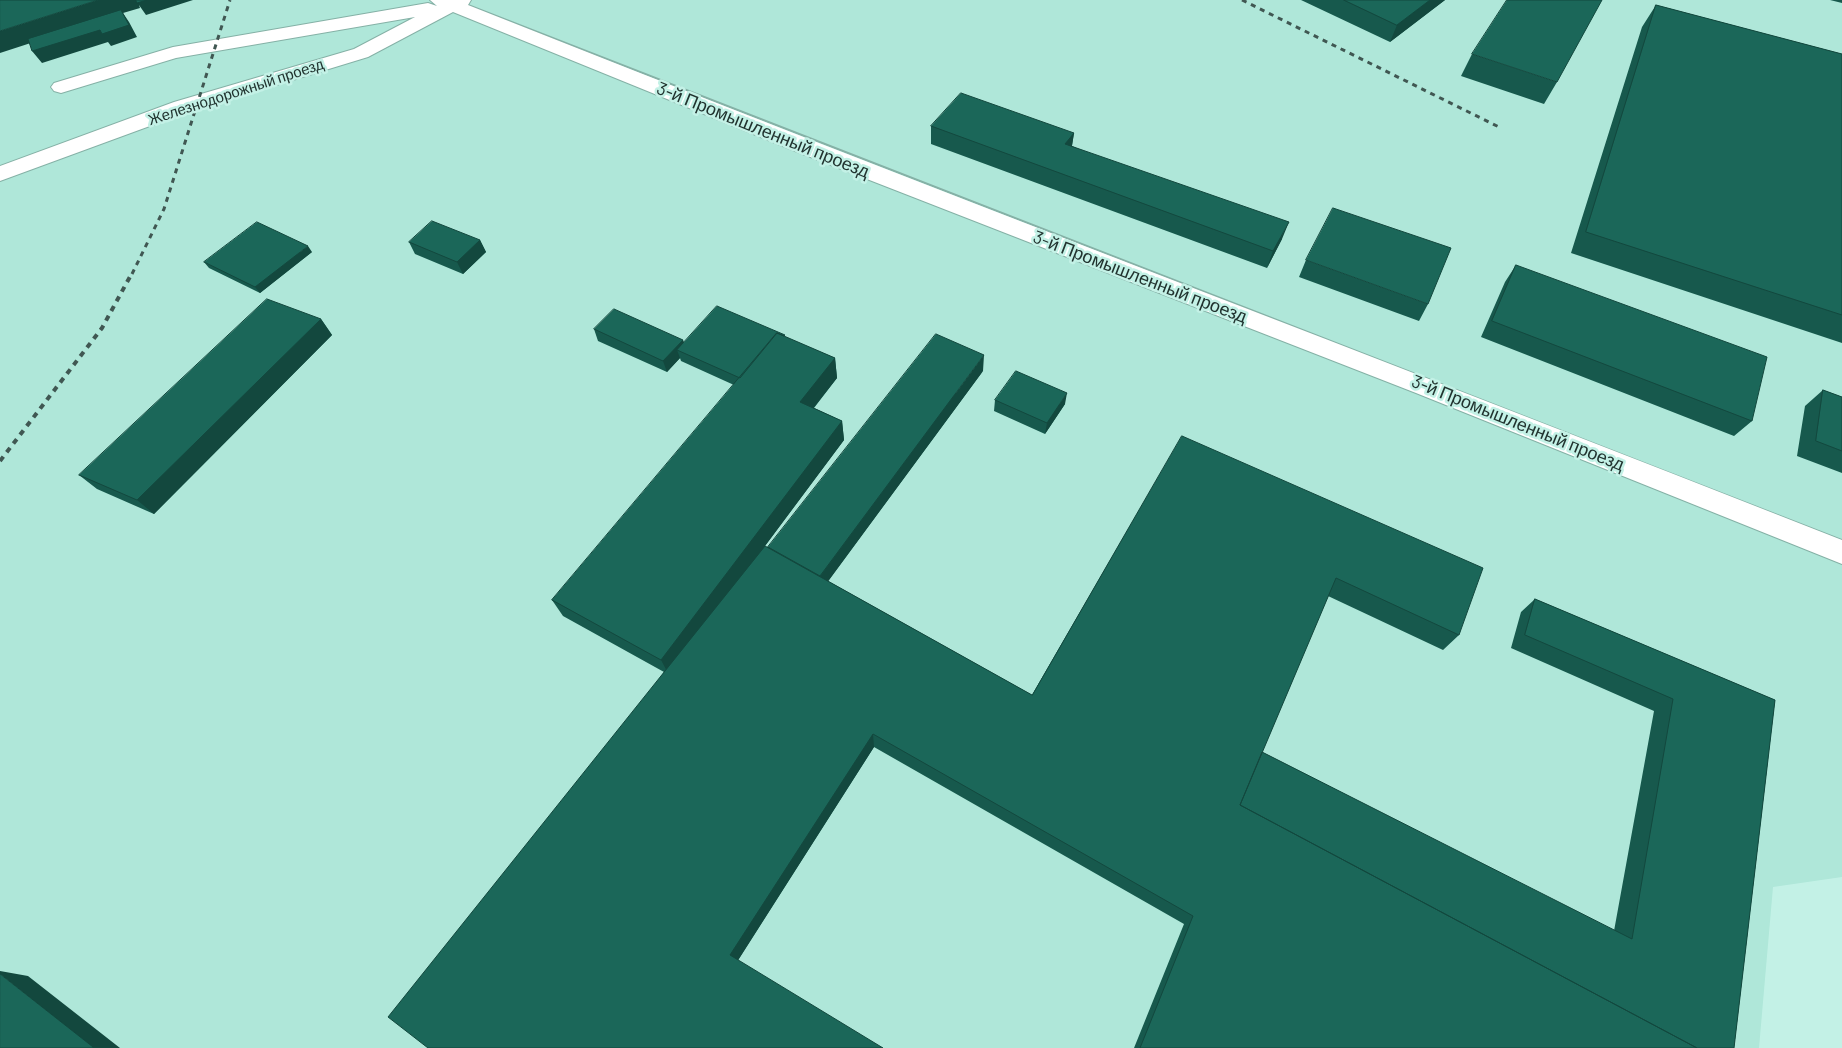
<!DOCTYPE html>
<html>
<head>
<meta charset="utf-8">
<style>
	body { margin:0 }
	canvas { display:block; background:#c3f1e6 }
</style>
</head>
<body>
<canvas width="1842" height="1048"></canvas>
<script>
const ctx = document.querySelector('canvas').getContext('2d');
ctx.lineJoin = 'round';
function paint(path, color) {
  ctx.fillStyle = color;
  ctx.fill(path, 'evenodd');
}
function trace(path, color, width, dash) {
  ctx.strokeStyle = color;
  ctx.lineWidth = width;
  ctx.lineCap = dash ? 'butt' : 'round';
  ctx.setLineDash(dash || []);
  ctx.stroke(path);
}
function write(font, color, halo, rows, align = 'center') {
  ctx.font = font + ' Barlow,sans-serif';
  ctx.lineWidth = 5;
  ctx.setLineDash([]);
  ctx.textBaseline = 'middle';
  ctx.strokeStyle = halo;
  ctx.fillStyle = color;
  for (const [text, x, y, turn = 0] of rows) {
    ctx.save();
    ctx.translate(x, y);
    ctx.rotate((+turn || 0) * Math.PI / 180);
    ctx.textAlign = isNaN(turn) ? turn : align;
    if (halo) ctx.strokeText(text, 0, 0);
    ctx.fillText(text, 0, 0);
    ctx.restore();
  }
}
paint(new Path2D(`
	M0,0H1842V877L1773,887L1759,1048H0Z`), '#afe7d9');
const minor = new Path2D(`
	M430,0H471L468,5C925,187 1385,360 1842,540V564L1416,393L795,151L453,12L368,57L188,112L0,181V166L174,102L354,49L415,17L176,58L61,93L54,91L51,87L54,83L173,47L428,3L437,6Z`);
trace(minor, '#85b1a6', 2);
paint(minor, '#fff');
trace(new Path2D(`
	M1242,0L1501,128
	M132,274L164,209L230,0`), '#405752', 3, [5, 5]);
trace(new Path2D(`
	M0,461L102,328L132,273`), '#405752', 4, [5.5, 5.5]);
paint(new Path2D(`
	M1301,0H1445L1390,42Z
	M1830,0H1842V3Z
	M1656,5L1842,54V343L1571,253L1642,27Z
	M1472,54L1557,82L1544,104L1461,76Z
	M931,126L1074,133L1072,146L1282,239L1267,268L931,144Z
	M480,240L486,252L463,274L415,254L409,242Z
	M312,252L260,293L209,268L204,262Z
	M1306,260L1428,304L1419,321L1299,277Z
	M1516,265L1752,421L1734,436L1481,337L1505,282Z
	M321,319L332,335L154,514L97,489L79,475Z
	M594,329L683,340L684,343L785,337L835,358L837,378L814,408L842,421L844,440L764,547H768L983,371L828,581L1032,695L1182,436L1459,635L1443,650L1328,596L1262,752L1614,931L1654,711L1511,648L1521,612L1535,599L1775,700L1734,1048H1134L1184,924L874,747L738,960L428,1048L664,672L563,616L552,600L734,385L681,361L680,358L667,372L598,341Z
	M1823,390L1842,397V473L1797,456L1805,406Z
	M995,400L1065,404L1045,434L994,411Z`), '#17594d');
paint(new Path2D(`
	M98,0H193L146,15L139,5L140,8L123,13L129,22L137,37L111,46L108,42L42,63L32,51L123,13L0,53V31Z
	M1430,0H1445L1390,42L1397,25Z
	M1074,133L1071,151L1065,144Z
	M1289,222L1282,239L1267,268L1273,251Z
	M480,240L486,252L463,274L457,262Z
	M308,246L312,252L260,293L255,287Z
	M321,319L332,335L154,514L137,500Z
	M683,340L686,351L677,350L680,358L667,372L663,361Z
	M984,355L983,371L821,591L819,578Z
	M835,358L837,378L803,421L800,402Z
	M1067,393L1065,404L1045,434L1047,423Z
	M842,421L844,440L669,675L661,660Z
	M873,734L874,747L737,962L730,955Z
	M0,971L28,976L120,1048H93L0,974Z`), '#13483e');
const building = new Path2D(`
	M0,0H98L0,31Z
	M136,0H147L137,3Z
	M1344,0H1430L1397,25Z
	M1507,0H1602L1557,82L1472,54Z
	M1656,5L1842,54V315L1586,232Z
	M121,10L129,25L102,34L100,30L32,51L28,39Z
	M961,93L1074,133L1065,144L1289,222L1273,251L931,126Z
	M1333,208L1451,248L1428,304L1306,260Z
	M432,221L480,240L457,262L409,242Z
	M257,222L308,246L255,287L204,262Z
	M1516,265L1767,357L1752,421L1492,321Z
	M267,299L321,319L137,500L79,475Z
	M717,306L785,335L784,336L777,333L740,378L677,350Z
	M614,309L683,340L663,361L594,329Z
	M777,333L835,358L800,402L842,421L661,660L552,600Z
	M936,334L984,355L820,576L768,547Z
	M1016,371L1067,393L1047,423L995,400Z
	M1823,390L1842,397V451L1816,441Z
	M1182,436L1483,568L1459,635L1336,578L1240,805L1697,1048H1140L1193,916L873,734L730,955L883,1048H428L388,1017L765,546L1032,695Z
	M1535,599L1775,700L1734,1048H1697L1240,805L1262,752L1632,939L1673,699L1525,635Z
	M0,974L93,1047V1048H0Z`);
paint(building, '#1b6759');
trace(building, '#13483e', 1);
write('15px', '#21332f', '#c3f1e6', [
	["Железнодорожный проезд",236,92,-18]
]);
write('18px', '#21332f', '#c3f1e6', [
	["3-й Промышленный проезд",763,130,22],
	["3-й Промышленный проезд",1140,277,21],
	["3-й Промышленный проезд",1518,423,22]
]);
</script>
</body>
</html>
